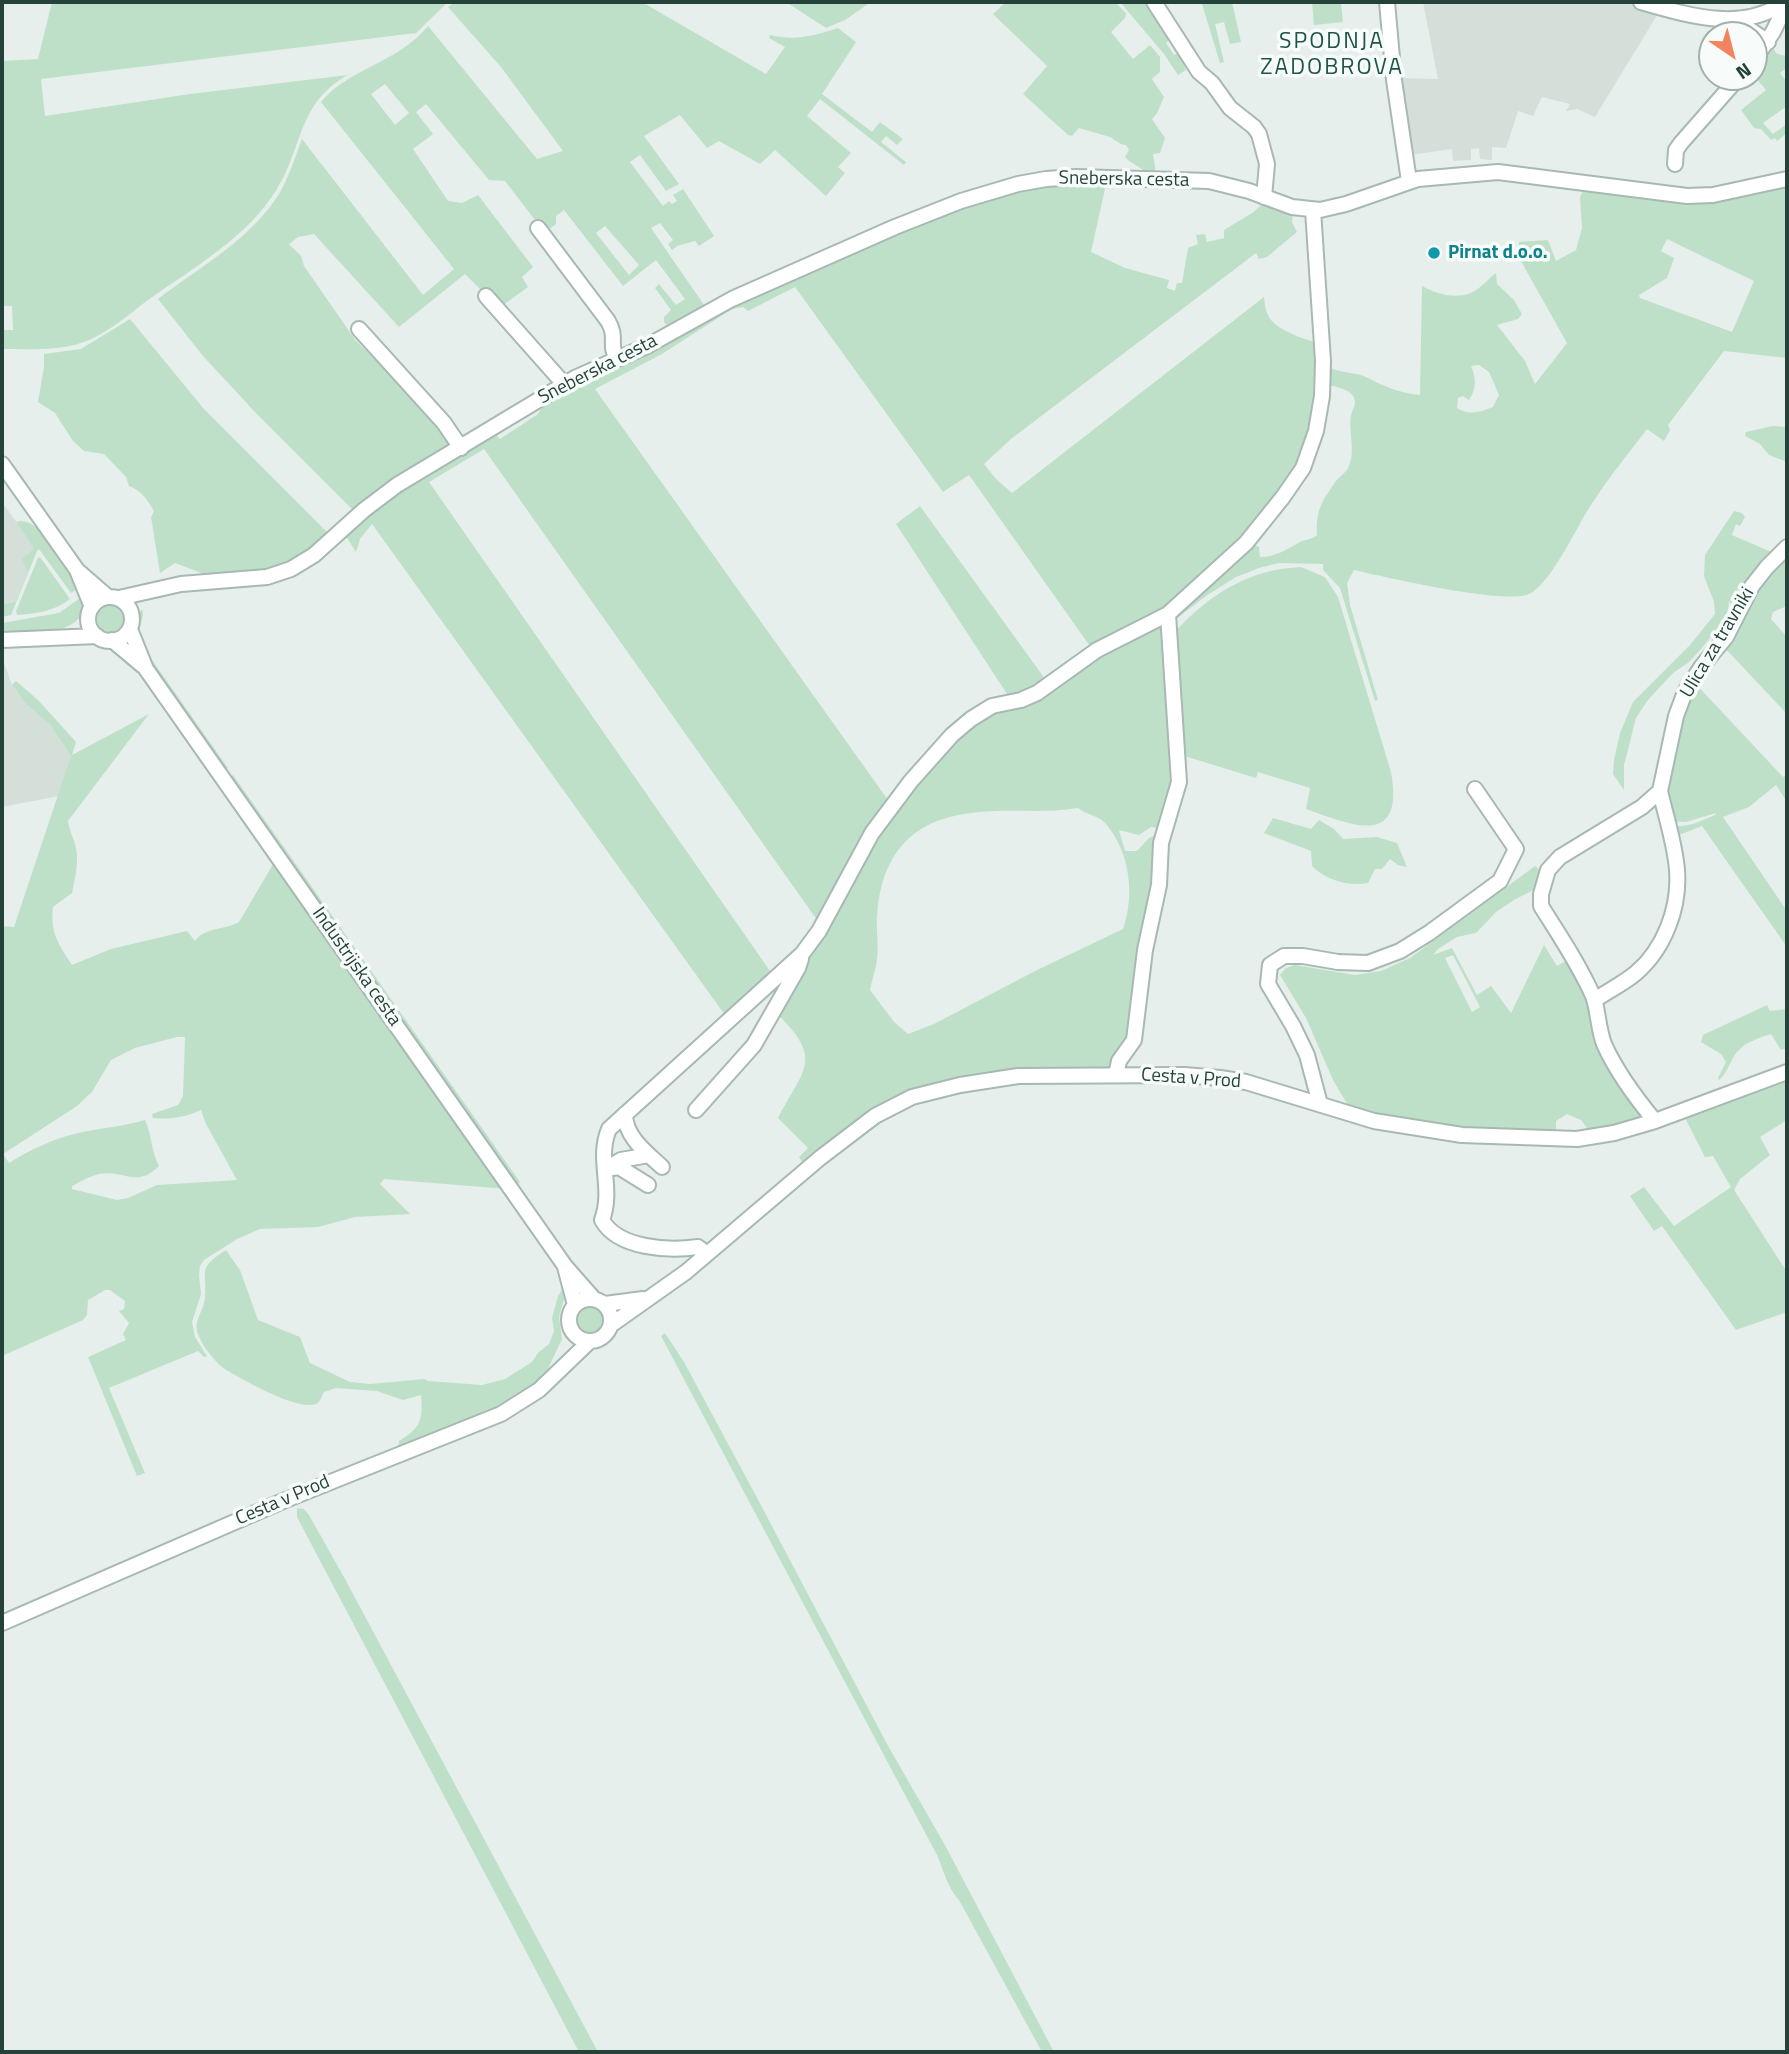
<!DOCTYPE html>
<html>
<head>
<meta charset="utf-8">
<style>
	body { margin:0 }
	#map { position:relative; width:1789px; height:2054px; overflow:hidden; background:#e6efeb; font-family:"Titillium Web",sans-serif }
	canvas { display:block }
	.frame { position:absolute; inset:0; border:4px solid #24423a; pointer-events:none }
	.north { position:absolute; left:1698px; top:21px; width:70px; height:70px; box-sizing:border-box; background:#f7fbf9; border:2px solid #a3b1ad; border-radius:50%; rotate:145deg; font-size:19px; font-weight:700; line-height:28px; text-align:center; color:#24423a }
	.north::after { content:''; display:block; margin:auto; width:24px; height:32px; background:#f4845f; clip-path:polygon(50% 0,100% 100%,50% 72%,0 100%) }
</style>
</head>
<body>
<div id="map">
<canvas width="1789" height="2054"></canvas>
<div class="frame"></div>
<div class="north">N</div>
</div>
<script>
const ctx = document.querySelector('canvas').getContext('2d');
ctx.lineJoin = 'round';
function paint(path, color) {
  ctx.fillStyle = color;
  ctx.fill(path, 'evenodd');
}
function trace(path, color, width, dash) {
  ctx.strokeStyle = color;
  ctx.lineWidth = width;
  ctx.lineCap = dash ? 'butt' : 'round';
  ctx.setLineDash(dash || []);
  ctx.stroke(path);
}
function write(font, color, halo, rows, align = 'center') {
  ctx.font = font + ' "Titillium Web",sans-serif';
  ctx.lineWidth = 7;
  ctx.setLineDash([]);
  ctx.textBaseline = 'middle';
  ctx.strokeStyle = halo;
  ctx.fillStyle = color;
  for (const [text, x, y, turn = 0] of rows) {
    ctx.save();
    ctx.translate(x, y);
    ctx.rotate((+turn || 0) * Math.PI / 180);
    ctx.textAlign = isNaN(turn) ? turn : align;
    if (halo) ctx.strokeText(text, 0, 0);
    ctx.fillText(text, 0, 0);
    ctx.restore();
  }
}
paint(new Path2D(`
	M1423,2H1626L1659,12L1595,117L1577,109L1566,111L1570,104L1542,97L1533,116L1518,111L1506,148L1492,147V160L1480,159L1479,148L1471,149V160L1453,161L1452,149L1410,155L1399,78L1438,79Z
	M2,502L35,548L27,554L28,571L15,602L2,604Z
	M2,657L12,685L25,703L50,725L71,756L59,796L2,807Z`), '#d4dfda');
paint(new Path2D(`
	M52,2H448L416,33L41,79L45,116L190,94L348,75C298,102 303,147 277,189C248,237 193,268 148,300C128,315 106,335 81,343C57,351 27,349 2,349V330H13L12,306H2V61L38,59Z
	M455,2H642L766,74L785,47L769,38L770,35C794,41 814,36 838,28L856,42L822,94L872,132L880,122L903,139L897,145L886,136L881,142L906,162L904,165L820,99L807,116L851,153L838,167L845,173L826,196L775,150L760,164L719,141L707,148L680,115L644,136L679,184L666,191L640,155L630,162L663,206L669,201L672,204L677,201L673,195L683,189L714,236L699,246L695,241L677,246L672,250L668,244L673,240L660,223L651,228L704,305L667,325L664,322V317L671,310L655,288L659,284L676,305L685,299L656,260L623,286L564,210L556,216V224L551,228L542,229L505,181L489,180L426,104L416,112L433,134L413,149L448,201L462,203L478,195L533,267L522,277L528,287L499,308L465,274L399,327L314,234L298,237L289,244L301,256L304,266L356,341L432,413L453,446L403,473L354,511L255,412L203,356L158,299C200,267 250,240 279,194C289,177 295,157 302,139L423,295L454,269L321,102C349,68 398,63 428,26L537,159L563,151L501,67L448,7ZM385,84L409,113L395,125L371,94ZM605,226L639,265L629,275L596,233Z
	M786,2H871L845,20L826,28Z
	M1006,2H1115L1126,13L1125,18L1111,32L1133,59L1150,45L1160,57V72L1152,79L1164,97L1157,113L1152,119L1165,138L1160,153L1153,154L1156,173H1148L1128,160L1125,157L1129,150L1126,145L1121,144L1110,137L1079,128L1072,136L1068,135L1023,94L1047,66L993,14Z
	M1120,2H1147L1169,40L1166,43L1174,55L1178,53L1186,70L1178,75L1164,54Z
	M1206,2H1232L1241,42L1230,44L1224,22L1215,24L1224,62L1220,63L1202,4Z
	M1312,2H1341L1343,22L1314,25Z
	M1769,47L1773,48L1777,54L1787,56V68L1780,73L1787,82V106L1763,123L1773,134L1787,124V133L1777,141L1775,138L1771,140L1761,129L1754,128L1741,110L1766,90L1755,77L1765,67L1761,62Z
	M1049,184H1106L1091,252L1125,268L1169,280L1167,288L1175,291L1177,283H1182L1188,248L1198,244L1196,235L1205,234L1207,242L1224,238V230L1252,213L1264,203L1293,213L1292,222L1297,232L1267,257L1259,259L1256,253L1011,439L984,464L996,479L1012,493L1264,297C1265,303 1265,310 1268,315C1274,330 1308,341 1323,344L1322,405L1283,500L1173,605L1092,649L969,475L943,492L795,287L748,311L743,307L732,309L662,354L595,389L893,807L822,927L484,449L429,482L777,981L730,1022L372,524L360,539L356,552L344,533L377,505L495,433L500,439L538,414L544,404L552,398L702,320L827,263L962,206Z
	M1787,185V358L1724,351L1668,425L1670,430L1664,441L1647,429C1629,453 1609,477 1593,502C1577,525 1552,583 1529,594C1506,605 1384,577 1354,570L1347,583L1350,605L1378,700L1375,701L1340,588L1323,570V564L1279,563L1259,568L1236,577L1206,596L1176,619L1175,616L1251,543L1259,547L1260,557C1276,557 1287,549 1300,542C1307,539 1311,540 1317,535C1316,509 1321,503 1336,481C1339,477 1344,474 1347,470C1357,454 1348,433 1351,416C1352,409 1358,404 1353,396C1349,389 1336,387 1329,385L1330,368C1341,373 1357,372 1368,378C1386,387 1399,393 1420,395L1422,286C1437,294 1455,300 1473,292C1481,288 1489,278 1496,273L1497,284L1514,300L1522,314L1518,319L1497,325L1525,361L1535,384L1567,343L1518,256L1519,242L1548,240L1556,261L1576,250L1582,228L1580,197L1583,191L1685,202H1713ZM1667,239L1754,281L1732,332L1640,298L1639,295L1667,278L1674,258L1661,251ZM1479,365L1489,372L1499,395L1493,407C1480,412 1469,416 1457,408L1458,398L1463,396L1469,400C1477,389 1476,377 1471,366Z
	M130,319L204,409L330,535L292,564L245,575L204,574L175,563L160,573L151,517L154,511C147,499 142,491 129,486L126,477L104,454L84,451L73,441L55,413L38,402L44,367V354L81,349Z
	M1773,426L1787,427V462L1769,455L1760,444L1745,436L1746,432Z
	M920,506L1048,683L1011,700L896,524Z
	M1734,511L1742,513L1745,517L1740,526L1736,524L1732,535L1776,554L1735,608L1729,601L1728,611L1724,620L1702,648L1689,662L1673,673L1647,701L1636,718L1624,765V790L1613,774L1614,760L1620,733L1633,702L1690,645L1715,614L1714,602L1704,576L1705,555Z
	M21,521C46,523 69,567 80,588L71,593L39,549L37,551L11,615L2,617V604L15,602L28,571L22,559L34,548L16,522Z
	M1787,552V606L1773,612L1771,619L1787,637V714L1723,646L1745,603Z
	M40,557L70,599C56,611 34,614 17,615L16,611L38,558Z
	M1301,567L1325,577L1338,597L1391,772C1405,849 1351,825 1306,809L1310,788L1258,772L1256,778L1181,755L1174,633C1208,595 1249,569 1301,567Z
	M83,596C93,636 27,636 2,632V623L59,613Z
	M97 619a14 14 0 1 1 28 0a14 14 0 1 1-28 0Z
	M142,609C145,617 139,623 140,632C141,642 148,651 152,660L228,768L224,770C205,743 136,656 136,629C136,621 138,615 142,609Z
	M1162,622L1176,768L1159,828L1151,827L1139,835L1119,830L1125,851H1137L1149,838L1159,834L1139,1020L1112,1070L916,1092L805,1166L799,1157L808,1148L778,1118C802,1071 825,1060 778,1015L803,976L811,956L827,930L875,839L940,756L974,721L1068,674ZM1078,808C1086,815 1098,815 1106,824C1130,852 1135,895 1123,929L1035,971L934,1024L908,1034L894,1022L870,990C872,980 876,969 877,959C879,945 876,930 877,916C881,856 910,820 971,813C1006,808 1043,814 1078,808Z
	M16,681L38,700L76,742L72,755L149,714L68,821C69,830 74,838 76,848C79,863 75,877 72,893L53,907C50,933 58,943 72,965L111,949L187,931L195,941C205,927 225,930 239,922L275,861L507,1189L384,1179L380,1184L410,1214L355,1217L318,1227L260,1229L237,1239L204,1260L200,1266L199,1275L201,1294L192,1322L195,1337L207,1356L204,1357L198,1351L109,1388L145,1473L137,1476L88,1357L126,1340L123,1334L129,1323L119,1311L124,1309L125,1301L110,1290H105L88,1300L87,1315L83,1320L2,1356V926L14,927L71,756L50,725L25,703L12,685ZM177,1037H185L183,1096L178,1105L152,1114L153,1118C171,1120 185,1117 201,1110L206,1124L237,1180L157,1185L128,1198L117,1200L72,1189V1186C80,1182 90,1176 99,1174C124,1169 136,1189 159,1166C151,1151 152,1135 145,1120C122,1127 98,1128 74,1134C53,1139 28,1151 9,1163L3,1154L77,1106L92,1092L111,1060L135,1048Z
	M1694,682L1783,777L1787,774V802L1776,785L1749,807L1723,817L1787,911V947L1702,826L1674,837L1672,826C1687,828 1701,821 1715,815L1716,813L1686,822L1670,821L1664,784L1675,735Z
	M233,775L520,1182L516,1185L229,777Z
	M1273,818L1311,829L1319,820L1334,829L1343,839L1377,837L1397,843L1407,867L1398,865L1390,859L1382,869H1375L1368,883C1350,887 1325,880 1312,866L1311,851L1264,833Z
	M1535,866L1541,871L1533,890L1514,900L1496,912L1476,933L1457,937L1438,949L1433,955L1452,948L1477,995L1491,986L1511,1013L1544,945L1557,966L1569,959L1644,1116L1643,1119L1589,1131L1581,1120L1567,1114L1556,1121V1133C1487,1131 1415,1126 1349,1107L1333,1080L1306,1018L1280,975L1286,968L1295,965L1355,975L1381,971L1410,958ZM1453,955L1480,1007L1472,1012L1445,958Z
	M1767,1005L1770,1011L1787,1009V1048L1781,1050L1771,1034C1761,1037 1746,1042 1739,1050C1730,1058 1729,1072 1719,1080L1718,1078L1726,1062L1721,1054L1701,1042L1703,1035Z
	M1787,1077V1120L1760,1137L1770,1155L1740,1179L1734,1190L1787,1272V1312L1736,1330L1662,1226L1654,1231L1630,1196L1644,1187L1674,1226L1731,1187L1713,1156L1705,1157L1684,1116Z
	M226,1250L240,1270L258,1320L300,1337L310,1363L350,1382L370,1384L425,1379L428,1381L482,1385L505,1379L532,1362L538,1353L549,1344L554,1331L552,1318L558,1296L562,1290L564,1299L559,1317L562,1339L547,1371L528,1391L505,1404L398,1448L399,1441C421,1428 423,1420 421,1395L403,1400L377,1391L336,1388L324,1392C322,1395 321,1402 316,1404C298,1411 245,1381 228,1371C217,1365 202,1346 198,1334C193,1320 204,1311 205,1298C207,1268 197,1269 226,1250Z
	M576 1319a14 14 0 1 1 28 0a14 14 0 1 1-28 0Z
	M665,1333L684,1362L755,1494L887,1744L946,1847L1054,2052H1042L959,1900C947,1887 944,1871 937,1855L661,1336Z
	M297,1508L304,1509L309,1515L345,1579L598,2052H579L297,1517Z`), '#bfe0c8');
const minor = new Path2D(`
	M1154,2L1199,72L1212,83L1230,108L1254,127L1259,134L1267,164L1264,197
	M1387,2L1394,80L1409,181
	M1641,2C1687,15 1742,33 1785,2
	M1730,22L1746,27L1768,42
	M1754,60L1773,32L1787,3
	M1675,164L1676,150L1681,143L1739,77
	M538,228L608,321C618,338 608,344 617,359
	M486,296L564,384
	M359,329L444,423L461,448
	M2,464L77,570L92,607
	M78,571L108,597
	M88 619a22 22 0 1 1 44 0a22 22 0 1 1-44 0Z
	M119,598L181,584L267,577L291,569L314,555L364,510L397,485L575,378L649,345L732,299L895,227L961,201L1018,184L1046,179L1076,177L1209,181L1249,191L1292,207L1320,210L1346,204L1418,179L1498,172L1687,196L1713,195L1787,179
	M130,629L146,669L565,1266L594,1299
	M2,640L97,636
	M112,640L143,666
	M1595,1000C1608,991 1624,983 1636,973C1664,949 1680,908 1677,870C1675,844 1666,817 1660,791
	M1116,1075L1119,1061L1134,1040L1145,950L1159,885L1161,843L1179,782L1168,614
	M1320,1104L1307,1055L1293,1026L1268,984L1270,965L1284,956H1303L1338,962L1368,963L1400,951L1429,933L1500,881L1516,849L1475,789
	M696,1110L754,1045L798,968L801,959
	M625,1114C625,1137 647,1153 662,1167
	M1655,1121C1635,1097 1617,1073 1604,1044C1598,1028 1598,1009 1593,996C1579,964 1559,935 1541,906V894L1548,870L1560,857L1642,807L1660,791L1676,716L1685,692L1702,666L1726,637L1752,586L1767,567L1787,547
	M611,1166L621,1160L649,1155
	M605,1169L619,1167L648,1185
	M707,1254L698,1247C669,1251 618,1249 602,1220C614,1188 596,1159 609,1129L802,954L819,931L872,833L911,781L952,735L971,719L992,706L1021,700L1037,693L1097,650L1168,614L1246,543L1283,497L1303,468L1316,431L1322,396L1323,361L1313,210
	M565,1267L575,1305
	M569 1320a21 21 0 1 1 42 0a21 21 0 1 1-42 0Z
	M605,1304L643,1299
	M611,1325L686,1272L820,1158L875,1116L912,1097L960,1085L1018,1076L1184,1075L1220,1078L1246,1082L1374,1121L1462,1135L1577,1139L1614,1133L1655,1121L1787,1072
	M2,1623L283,1501L501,1414L539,1390L590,1341`);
trace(minor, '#a8b8b2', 18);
trace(minor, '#fff', 14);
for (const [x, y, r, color] of [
	[1434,253,7,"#0f9aa8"]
]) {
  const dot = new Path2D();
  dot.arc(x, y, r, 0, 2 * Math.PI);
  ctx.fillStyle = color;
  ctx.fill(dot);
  trace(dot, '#f7fbf9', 2.5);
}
write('19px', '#24423a', '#f7fbf9', [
	["Sneberska cesta",1124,180,1],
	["Sneberska cesta",598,370,-27],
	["Ulica za travniki",1718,643,-59],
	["Industrijska cesta",356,967,55],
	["Cesta v Prod",1191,1079,4],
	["Cesta v Prod",283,1501,-23]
]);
write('bold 19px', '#0d838f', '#f7fbf9', [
	["Pirnat d.o.o.",1448,253]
], 'left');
ctx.letterSpacing = '2px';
write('23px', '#1f5548', '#f7fbf9', [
	["SPODNJA",1332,42],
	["ZADOBROVA",1332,68]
]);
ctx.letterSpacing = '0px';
</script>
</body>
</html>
